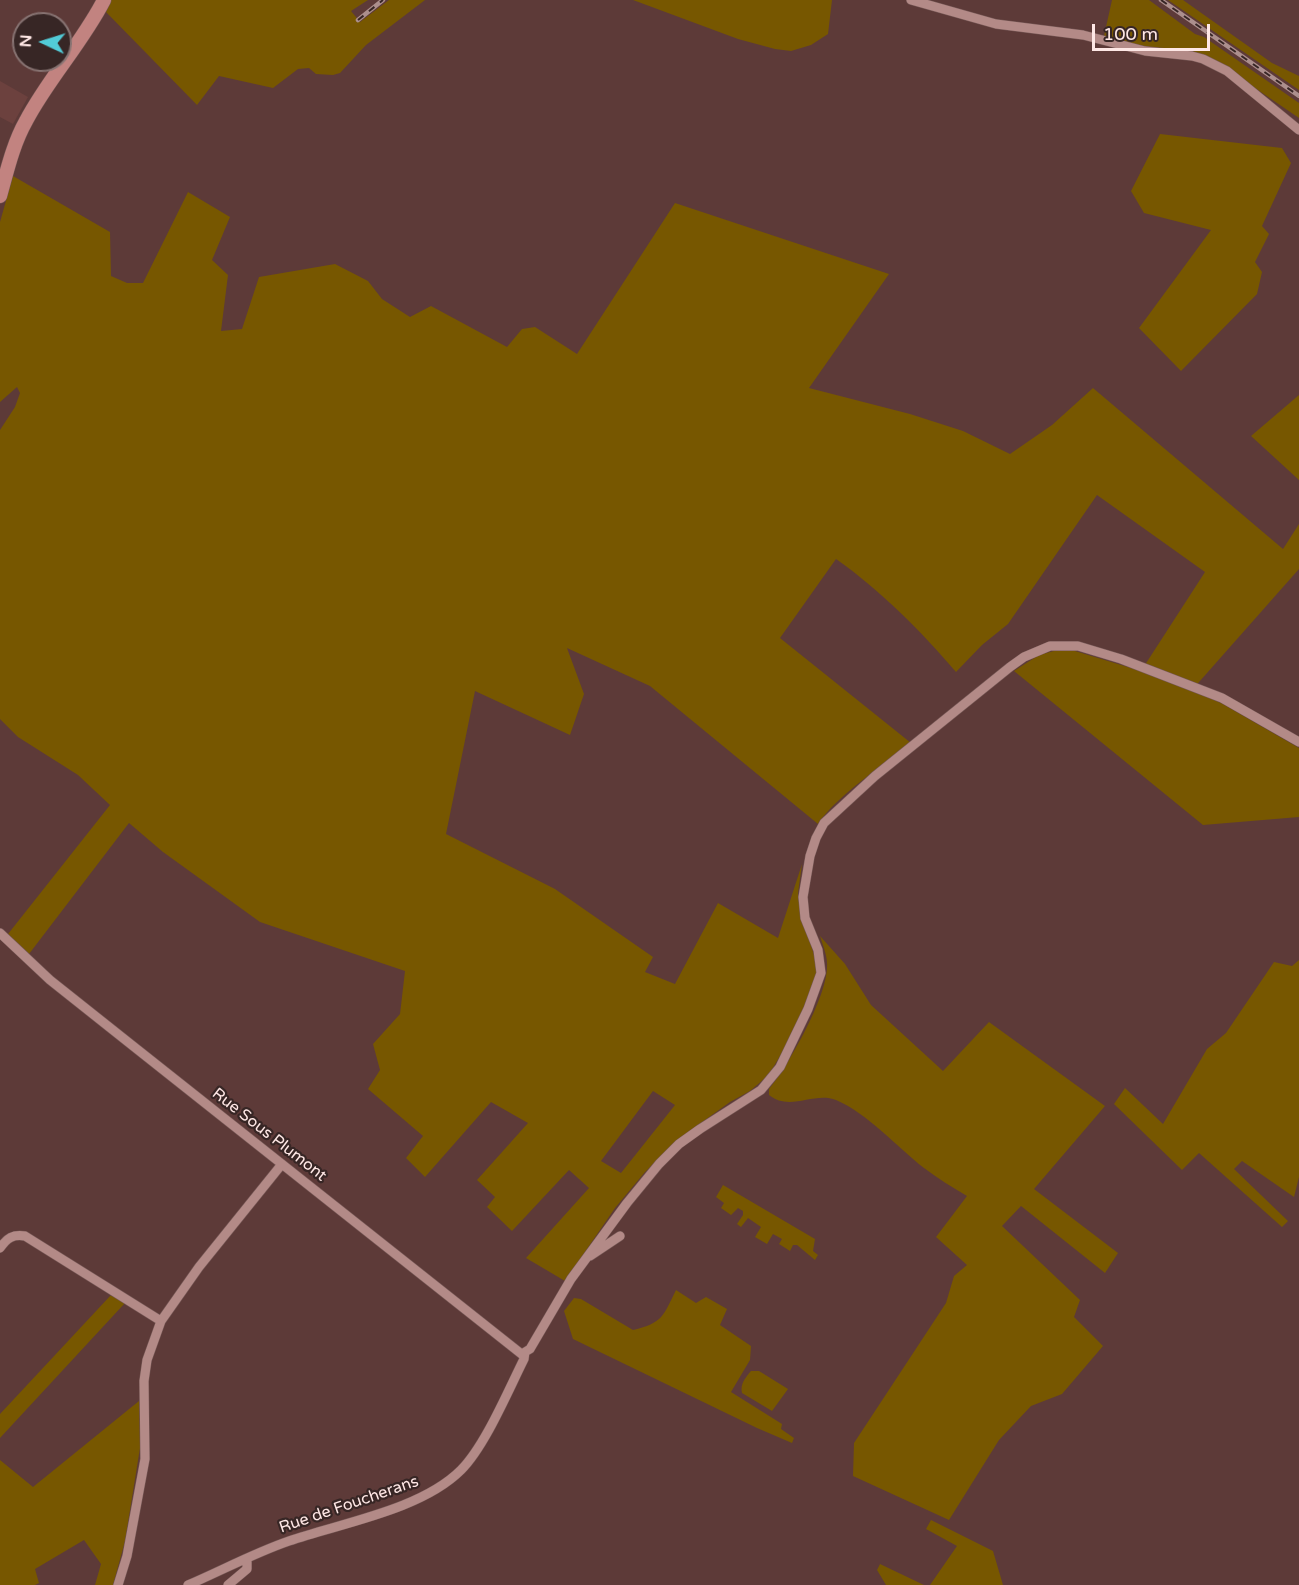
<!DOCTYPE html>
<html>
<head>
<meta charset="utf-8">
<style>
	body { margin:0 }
	#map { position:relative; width:1299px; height:1585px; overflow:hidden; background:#5d3a38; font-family:"Varela Round",sans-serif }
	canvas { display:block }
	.north { position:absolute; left:12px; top:12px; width:60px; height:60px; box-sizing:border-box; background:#372625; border:2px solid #877372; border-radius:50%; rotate:274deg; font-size:16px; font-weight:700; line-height:24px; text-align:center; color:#fee7e5 }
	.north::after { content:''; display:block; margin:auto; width:21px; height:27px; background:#52cbd7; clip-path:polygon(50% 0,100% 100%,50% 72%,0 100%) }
	.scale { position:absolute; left:1092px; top:24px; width:118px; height:27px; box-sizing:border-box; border:3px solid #fee7e5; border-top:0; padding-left:8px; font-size:18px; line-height:21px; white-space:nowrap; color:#fee7e5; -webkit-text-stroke:4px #372625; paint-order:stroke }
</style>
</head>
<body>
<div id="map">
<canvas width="1299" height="1585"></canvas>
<div class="north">N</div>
<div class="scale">100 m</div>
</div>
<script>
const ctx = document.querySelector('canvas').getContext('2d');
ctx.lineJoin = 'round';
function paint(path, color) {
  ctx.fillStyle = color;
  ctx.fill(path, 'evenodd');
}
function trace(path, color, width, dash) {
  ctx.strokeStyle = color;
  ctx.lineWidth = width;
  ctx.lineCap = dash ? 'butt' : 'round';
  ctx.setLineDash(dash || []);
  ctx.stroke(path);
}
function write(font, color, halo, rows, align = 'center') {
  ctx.font = font + ' "Varela Round",sans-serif';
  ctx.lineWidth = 4.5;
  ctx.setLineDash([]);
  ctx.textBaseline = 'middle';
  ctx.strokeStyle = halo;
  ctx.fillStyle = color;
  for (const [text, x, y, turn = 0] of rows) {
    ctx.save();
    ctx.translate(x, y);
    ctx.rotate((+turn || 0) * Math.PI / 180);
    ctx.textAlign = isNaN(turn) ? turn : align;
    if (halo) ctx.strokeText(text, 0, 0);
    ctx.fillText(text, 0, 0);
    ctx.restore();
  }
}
paint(new Path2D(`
	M0,81L28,97L13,124L0,117Z`), '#6c413e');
paint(new Path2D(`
	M111,0H368L351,11L360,22L389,0H425L366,45L340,73L333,75L316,74L309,68L298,69L273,88L219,76L197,105L106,12Z
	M633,0H832L828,34L811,45L791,51L775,49L738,39Z
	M1112,0H1149L1195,34L1204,37L1299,103V118L1211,58L1191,51L1141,47L1104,36Z
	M1168,0H1183L1272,63L1299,76V90Z
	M1160,134L1282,148L1291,163L1262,226L1269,234L1255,262L1262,272L1257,294L1181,371L1139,328L1211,230L1144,213L1131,191Z
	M13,176L110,232L111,276L127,283H143L188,192L230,217L212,260L228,275L221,331L242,329L259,277L335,264L368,281L382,299L410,317L431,306L507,347L522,329L535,327L577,354L675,203L889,274L809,388L910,414L963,431L1010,454L1052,425L1093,388L1283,549L1299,524V569L1192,690L1221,703L1299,748V817L1203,825L1014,671L1039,655L1065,648L1141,671L1205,572L1097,495L1008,624L982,645L956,672C922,632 879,589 836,559L780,638L911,743C885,764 835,797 818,824L650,686L567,648L584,694L570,735L475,691L446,834L555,889L653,957L645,972L675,984L718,903L778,938L802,864L798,893L800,909L818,968L807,1004L786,1046L771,1071L764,1079L750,1091L730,1102L680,1138L645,1172L615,1208L565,1281L526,1258L589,1188L569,1170L512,1231L487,1207L495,1197L477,1180L528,1123L491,1102L425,1177L406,1158L423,1136L368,1089L380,1070L373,1044L400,1014L405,971L260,922L163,852L129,823L29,954L8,934L110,805L78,775L18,737L0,719V430L15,407L20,393L17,387L0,402V222ZM653,1091L675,1105L621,1173L601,1161Z
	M1299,395V480L1251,436Z
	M820,936L845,964L871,1005L943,1071L989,1022L1105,1106L1034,1189L1118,1253L1105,1273L1021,1206L1002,1226L1080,1300L1074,1317L1103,1346L1062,1394L1031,1406L999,1440L949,1520L853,1476L854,1443L946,1303L954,1276L967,1265L936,1237L967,1196C952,1187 937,1178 924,1168C897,1147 867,1113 836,1100C814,1091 790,1112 769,1095V1089C789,1065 826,998 827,968C828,957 823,946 820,936Z
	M1299,960V1177L1294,1197L1242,1161L1234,1169L1288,1221L1282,1227L1199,1153L1182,1170L1114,1104L1125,1088L1163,1124L1207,1049L1226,1033L1274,962L1292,966Z
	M723,1185L815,1239L813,1251L818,1255L815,1260L797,1245H793L790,1251L779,1244L782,1239L773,1234L767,1244L755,1237L761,1227L748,1218L741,1227L737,1224L743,1215V1211L738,1208L731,1215L721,1208L724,1203L716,1197Z
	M676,1290L696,1303L706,1297L727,1309L720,1325L751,1346L750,1360L731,1392L782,1424L781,1429L794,1438L792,1443L757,1428L573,1339L564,1311L574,1298L581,1299L633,1330C663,1323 663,1316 676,1290Z
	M111,1295L125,1303L0,1438V1414Z
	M751,1371H759L788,1389L772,1411L742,1393C740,1384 745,1378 751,1371Z
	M139,1401L140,1448L125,1541L113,1585H95L101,1564L84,1540L35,1569L39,1583L35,1585H0V1460L33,1487Z
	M931,1520L993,1551L1003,1585H930L957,1546L926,1529Z
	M880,1564L924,1585H886L877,1570Z`), '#775700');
const minor = new Path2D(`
	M911,0L996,24L1083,35L1145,51L1192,56L1203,59L1227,71L1299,130
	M0,933L50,980L128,1042L524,1356
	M0,1248C7,1238 13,1234 25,1236L161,1321
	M590,1256L620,1236
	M118,1585L127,1556L145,1459L144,1381L147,1360L161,1321L199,1267L282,1164
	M188,1585C221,1571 254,1553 289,1541C341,1523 421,1510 461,1470C485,1446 508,1391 524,1359L525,1352L530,1349L571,1279L627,1203L659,1164L679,1144L700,1129L761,1090L780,1067L808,1009L821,973L818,950L805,918L803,897L810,856L816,838L824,823L875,776L1010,667L1024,657L1050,646H1078L1121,659L1222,698L1299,742
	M228,1585L247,1569V1559`);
const secondary = new Path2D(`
	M0,196C7,171 13,144 26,121C48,79 82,43 104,0`);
trace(minor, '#765856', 10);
trace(secondary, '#765856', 15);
trace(minor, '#b38a87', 9);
trace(secondary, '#c28380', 14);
const rail = new Path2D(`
	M1161,0L1299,96
	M358,20L383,0`);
trace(rail, '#ac8f8d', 4.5);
trace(rail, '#372625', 2, [7]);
write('16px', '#fee7e5', '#372625', [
	["Rue Sous Plumont",269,1135,38],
	["Rue de Foucherans",349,1505,-19]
]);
</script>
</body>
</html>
